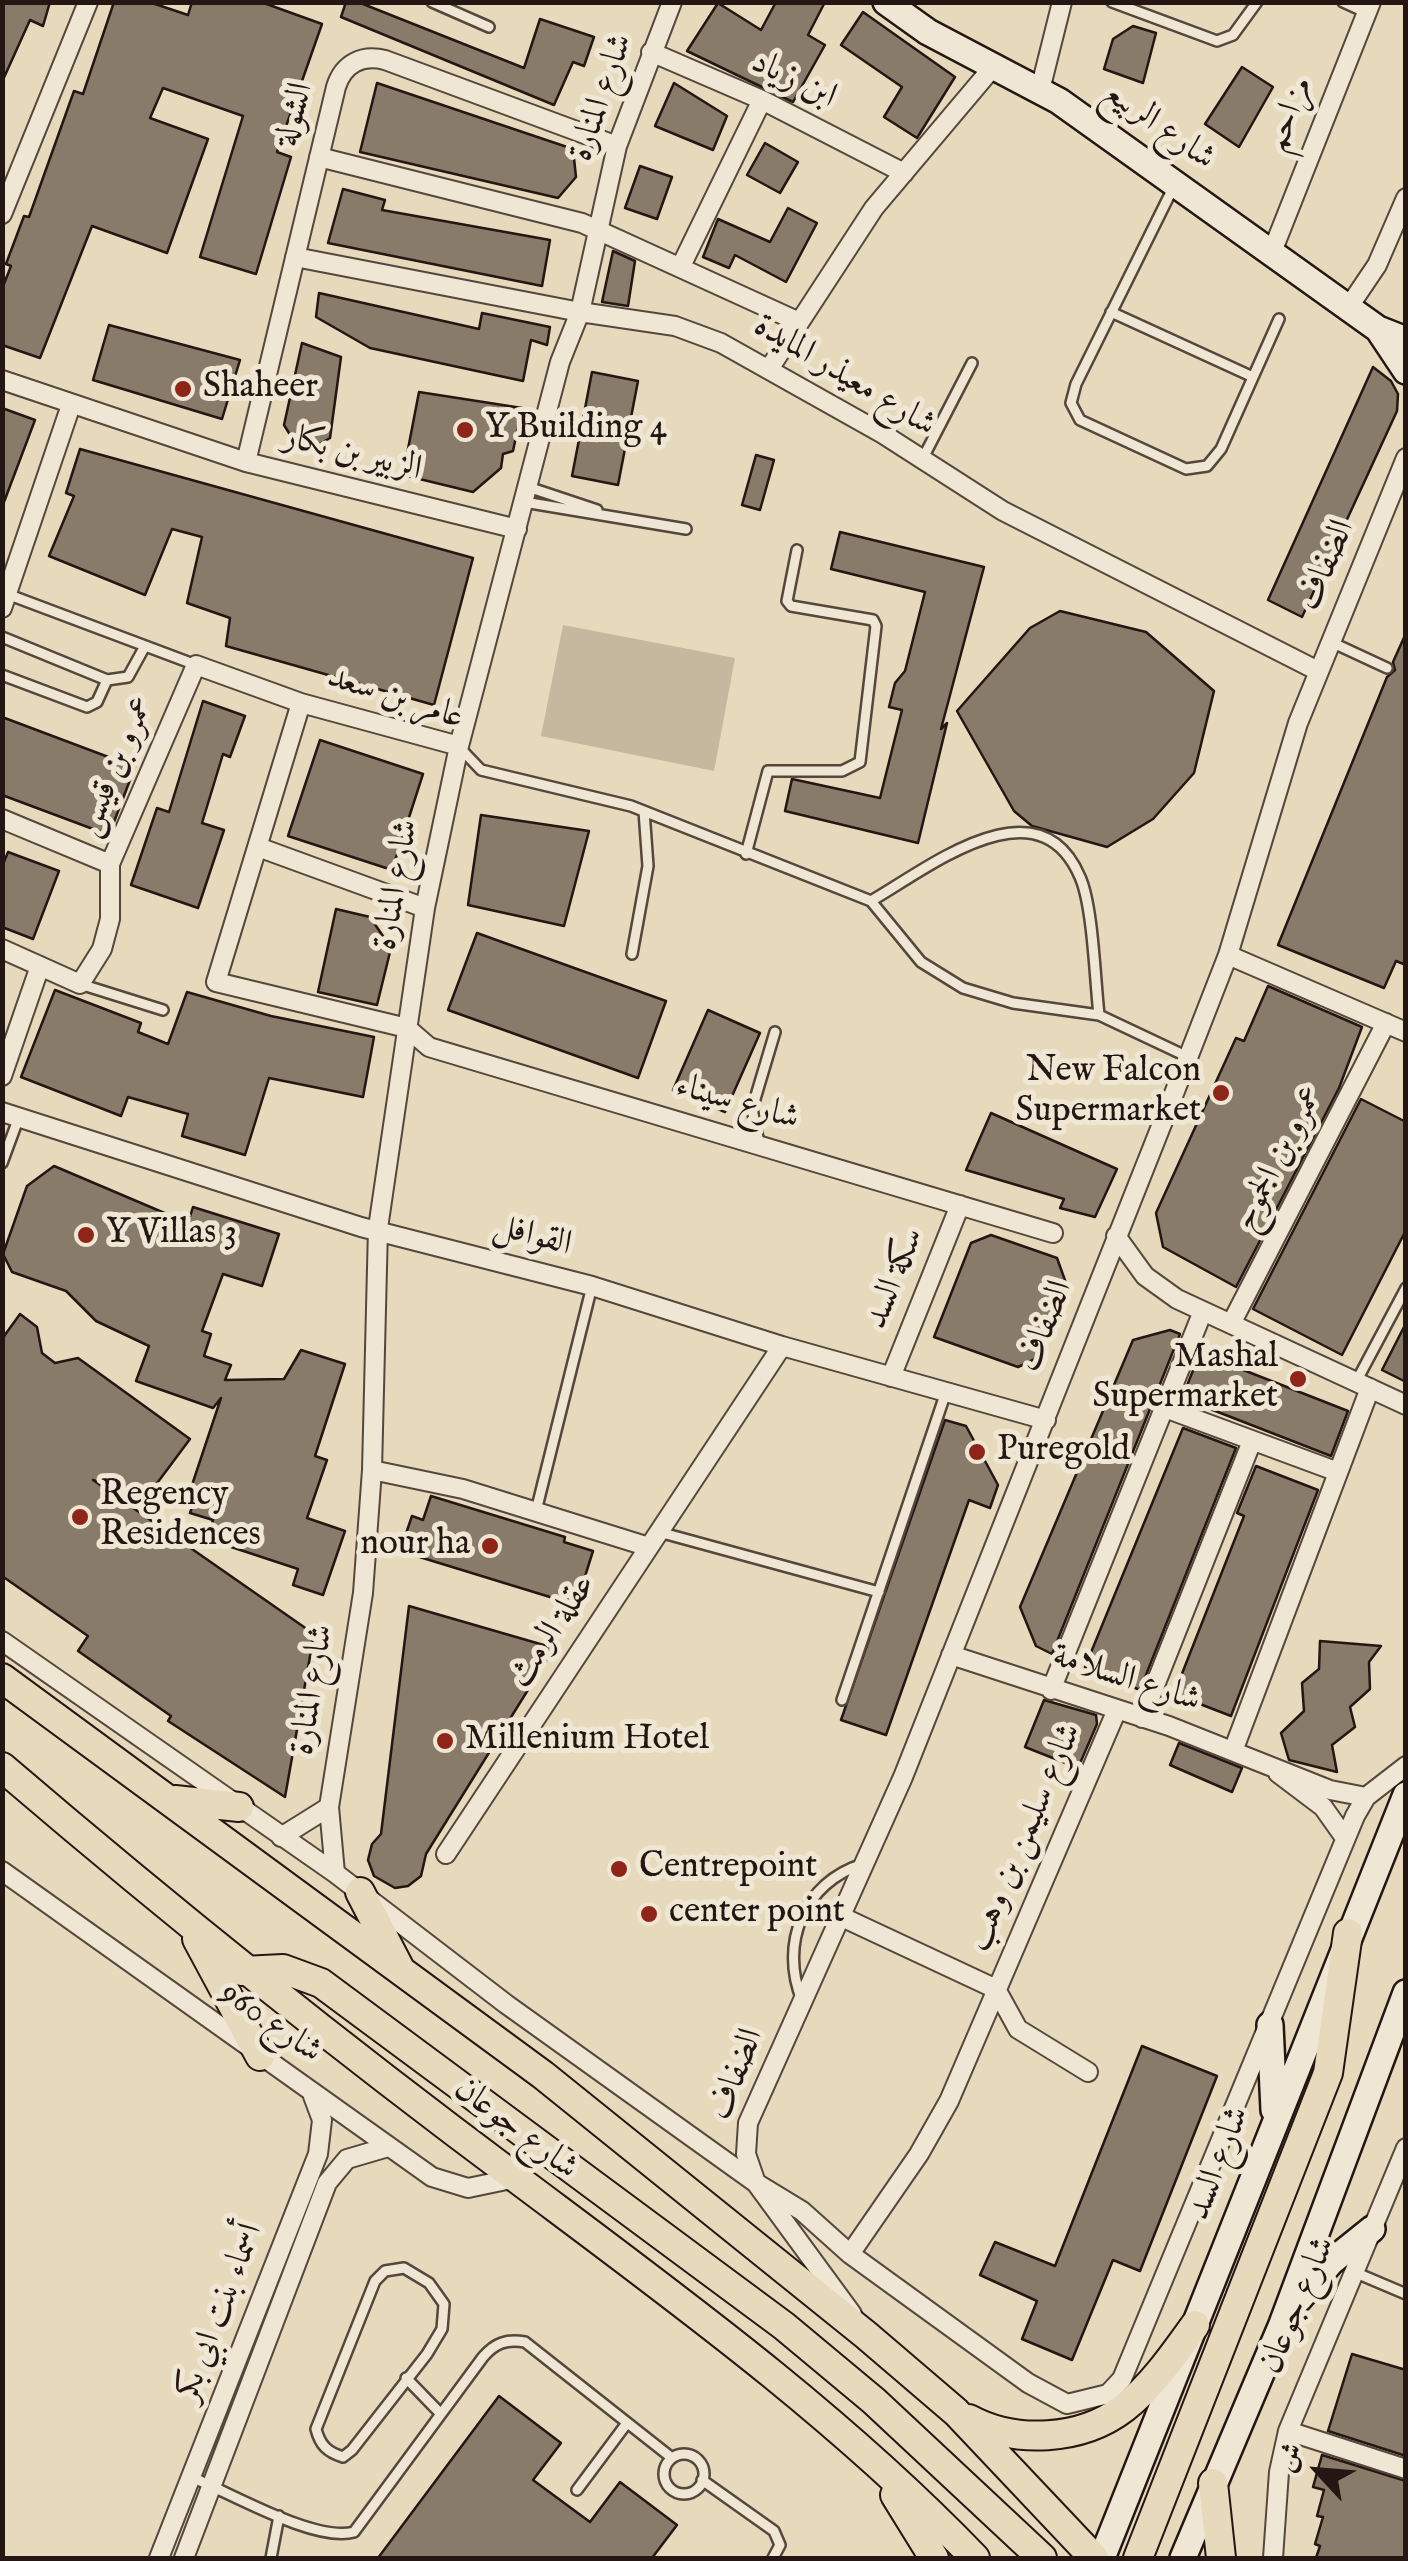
<!DOCTYPE html>
<html>
<head>
<meta charset="utf-8">
<style>
	body { margin:0 }
	#map { position:relative; width:1408px; height:2561px; overflow:hidden; background:#e7d9bc; font-family:"IM FELL English",Amiri,serif }
	canvas { display:block }
	.frame { position:absolute; inset:0; border:5px solid #241612; pointer-events:none }
	.north { position:absolute; left:1268px; top:2421px; width:100px; height:100px; -webkit-text-stroke:8px #efe6d3; paint-order:stroke; rotate:296deg; font-size:28px; font-weight:700; line-height:40px; text-align:center; color:#241612 }
	.north::after { content:''; display:block; margin:auto; width:35px; height:45px; background:#241612; clip-path:polygon(50% 0,100% 100%,50% 72%,0 100%) }
</style>
</head>
<body>
<div id="map">
<canvas width="1408" height="2561"></canvas>
<div class="frame"></div>
<div class="north">ش</div>
</div>
<script>
const ctx = document.querySelector('canvas').getContext('2d');
ctx.lineJoin = 'round';
function paint(path, color) {
  ctx.fillStyle = color;
  ctx.fill(path, 'evenodd');
}
function trace(path, color, width, dash) {
  ctx.strokeStyle = color;
  ctx.lineWidth = width;
  ctx.lineCap = dash ? 'butt' : 'round';
  ctx.setLineDash(dash || []);
  ctx.stroke(path);
}
function write(font, color, halo, rows, align = 'center') {
  ctx.font = font + ' "IM FELL English",Amiri,serif';
  ctx.lineWidth = 10;
  ctx.setLineDash([]);
  ctx.textBaseline = 'middle';
  ctx.strokeStyle = halo;
  ctx.fillStyle = color;
  for (const [text, x, y, turn = 0] of rows) {
    ctx.save();
    ctx.translate(x, y);
    ctx.rotate((+turn || 0) * Math.PI / 180);
    ctx.textAlign = isNaN(turn) ? turn : align;
    if (halo) ctx.strokeText(text, 0, 0);
    ctx.fillText(text, 0, 0);
    ctx.restore();
  }
}
paint(new Path2D(`
	M563,625L735,658L714,771L541,736Z`), '#c6b89f');
const building = new Path2D(`
	M2,2H50L43,26L30,20L2,82Z
	M114,2H149L188,15L192,2H261L322,24L277,152L291,157L256,274L200,257L243,116L163,88L150,118L208,139L167,253L92,226L40,358L2,345V289L11,266L6,264L24,216L29,217L74,91L83,94Z
	M346,2H358L524,68L540,19L594,37L584,66L573,62L554,105L341,17Z
	M776,2H825L808,35L825,45L793,102L687,51L718,3L761,30Z
	M863,12L955,77L917,138L884,117L902,87L841,45Z
	M1133,26L1156,33L1143,83L1104,69L1113,39Z
	M1242,67L1273,87L1239,147L1205,124Z
	M377,83L573,149L576,177L558,198L360,152Z
	M674,83L727,116L713,150L655,126Z
	M765,143L798,162L780,193L747,175Z
	M640,166L672,177L657,219L625,208Z
	M343,189L385,200L382,210L550,240L542,286L328,243Z
	M788,208L817,223L786,282L735,255L729,268L703,257L718,219L770,242Z
	M613,251L635,261L628,306L602,302Z
	M319,293L479,329L482,313L550,327L547,345L531,340L523,381L370,348L316,317Z
	M109,325L240,360L222,419L93,380Z
	M302,343L341,357L330,438L302,454L284,425Z
	M1373,367L1391,381L1398,394L1397,411L1302,617L1268,600Z
	M592,372L638,381L618,485L572,476Z
	M419,392L522,408L513,451L503,454L501,468L473,492L403,475Z
	M2,408L35,420L4,502H2Z
	M80,449L473,558L434,705L226,646L230,618L187,603L202,537L172,529L145,595L49,556L74,496L66,493Z
	M756,455L774,460L760,510L742,505Z
	M840,532L984,567L941,729L947,723L918,843L785,811L792,779L880,798L902,710L889,707L895,683L905,671L925,592L831,569Z
	M1060,611L1146,632L1214,691L1194,773L1153,819L1107,847L1032,826L1014,811L957,711L1030,628Z
	M1406,633V965L1396,961L1384,988L1278,945L1387,677L1395,670L1393,662Z
	M203,701L245,716L230,757L223,754L202,823L224,830L198,908L131,885L157,808L169,812Z
	M2,717L135,767L109,835L2,795Z
	M320,740L423,774L392,870L288,836Z
	M481,815L589,831L564,926L468,905Z
	M8,852L59,871L33,939L2,927V867Z
	M336,909L370,917L391,948L377,1005L318,992Z
	M477,933L666,1001L638,1078L448,1010Z
	M1268,986L1362,1027L1339,1088L1236,1287L1163,1247L1156,1213L1236,1038L1244,1041Z
	M55,990L141,1023L138,1032L168,1044L187,992L271,1016L374,1037L363,1097L269,1078L245,1155L182,1136L188,1114L128,1097L121,1116L21,1077Z
	M708,1010L760,1033L725,1112L673,1090Z
	M1361,1099L1406,1122V1230L1342,1355L1253,1309Z
	M991,1113L1117,1169L1095,1217L1060,1208L1064,1199L966,1170Z
	M54,1166L188,1223L193,1207L279,1234L262,1286L223,1274L202,1331L211,1334L204,1356L231,1365L225,1380L284,1379L301,1350L345,1364L315,1456L327,1460L307,1518L345,1531L323,1595L293,1585L298,1569L207,1539L213,1520L190,1513L199,1487L192,1485L221,1398L213,1408L136,1381L149,1346L96,1321L66,1291L12,1272L3,1254L27,1186Z
	M991,1235L1057,1258L1066,1283L1035,1359L1018,1367L934,1337L971,1243Z
	M20,1314L37,1327L42,1353L55,1363L78,1358L190,1439L146,1498L93,1480L314,1634L285,1797L168,1721L171,1716L78,1651L88,1636L2,1576V1339Z
	M1406,1323V1382L1382,1370Z
	M1170,1330L1180,1334L1052,1654L1036,1646L1020,1607L1133,1340Z
	M1200,1353L1348,1411L1331,1456L1182,1398Z
	M945,1420L966,1426L998,1485L990,1508L969,1500L886,1735L841,1720Z
	M1183,1428L1236,1448L1140,1690L1085,1667Z
	M1256,1466L1318,1490L1231,1716L1174,1694L1244,1516L1237,1513Z
	M431,1496L565,1537L564,1542L593,1551L576,1605L400,1551L412,1516L423,1520Z
	M409,1606L554,1648L426,1854L421,1876L408,1886L395,1888L374,1876L368,1860L372,1844L381,1834Z
	M1320,1641L1381,1646L1369,1662L1370,1689L1350,1707L1355,1727L1332,1745L1337,1772L1289,1760L1281,1733L1304,1711L1302,1683L1319,1669Z
	M1044,1700L1096,1715L1097,1724L1078,1768L1025,1747Z
	M1179,1743L1242,1768L1232,1792L1170,1765Z
	M1142,2046L1217,2076L1140,2271L1113,2260L1072,2360L1022,2339L1037,2301L980,2275L995,2242L1055,2266Z
	M1352,2354L1406,2370V2456L1328,2431Z
	M499,2396L561,2443L533,2480L590,2522L620,2482L677,2525L652,2558H378Z
	M1322,2455L1406,2481V2558H1316L1320,2546L1315,2544L1323,2517L1317,2516L1324,2490L1313,2487Z`);
paint(building, '#897b6a');
trace(building, '#241612', 2.5);
const lane = new Path2D(`
	M432,2L489,27
	M1112,2L1217,41L1233,35L1257,2
	M1343,2L1367,13
	M1175,184L1076,384L1071,403L1080,420L1186,469L1207,466L1221,449L1279,319
	M1111,312L1253,377
	M923,458L972,363
	M528,487L597,510
	M524,502L686,529
	M7,594L196,665
	M2,637L107,680L128,677L145,646
	M1331,642L1387,668
	M2,675L87,707L97,702L107,680
	M460,748L481,770L631,806L871,901L921,962L963,988L1013,1003L1099,1015L1188,1057
	M746,854L768,771H842L860,762L876,626L873,620L791,606L787,601L797,550
	M871,901C927,869 1038,779 1080,877C1093,906 1095,980 1099,1015
	M632,954L648,866L644,811
	M80,984L163,1010
	M759,1143L752,1109L775,1032
	M2,1163L19,1117
	M1356,1382L1406,1288
	M536,1511L592,1286
	M659,1532L879,1592
	M842,1700L946,1392
	M802,2000C779,1944 804,1882 863,1864
	M404,2268L429,2283L444,2304L442,2329L427,2354L352,2450L343,2457C327,2452 320,2445 316,2429L375,2281L385,2271Z
	M1354,2272L1406,2294
	M406,2378L440,2413
	M664 2474a20 20 0 1 1 40 0a20 20 0 1 1-40 0Z
	M191,2477C229,2492 315,2543 354,2532L483,2357C495,2343 506,2339 525,2342L672,2458
	M702,2480L774,2531L780,2545L773,2558
	M577,2490L627,2423
	M271,2558L279,2516`);
const street = new Path2D(`
	M651,52L762,100L904,173
	M1040,90L1062,2
	M319,157L582,223L799,322
	M2,214L88,2
	M1272,252L1371,2
	M295,257L580,312L675,326L721,343L883,434L1003,511L1318,671
	M681,266L762,100
	M1348,308L1377,265L1406,198
	M769,369L874,208L993,67
	M2,380L246,462L517,529
	M246,462L336,87C343,64 362,54 385,60L617,146
	M2,608L71,405
	M301,703L216,982L407,1028L429,1047L1053,1233
	M2,819L110,864
	M258,847L425,908
	M2,949L80,984L102,949L110,919V864L196,665L301,703L459,746
	M1228,955L1406,1032
	M2,1076L40,966
	M2,1112L361,1227L592,1286L782,1346L1046,1420
	M1116,1236L1145,1276L1177,1299L1406,1405
	M1231,1324L1386,1023
	M891,1377L960,1205
	M1165,1408L1338,1472
	M372,1470L463,1489L649,1547
	M2,1641L335,1873L506,2004L756,2183L802,2211L850,2254L1028,2383L1067,2404L1108,2394L1122,2379L1355,1816L1366,1797L1406,1766
	M951,1655L1169,1726L1330,1790L1366,1797
	M1051,1690L1203,1311
	M1142,1718L1252,1441
	M1233,1751L1370,1388
	M1278,1773L1323,1807L1345,1838
	M281,1837L329,1807
	M446,1854L782,1346
	M2,1871L432,2177L468,2188L516,2178
	M335,1873L329,1807L363,1593L372,1470L378,1228L425,908L459,746L560,362L580,312L617,146L672,2
	M842,1917L996,1989L1018,2029L1088,2072
	M850,2254L919,2154L949,2101L1116,1712
	M852,2314L756,2183L746,2154L748,2123L903,1777L1175,1091L1228,955L1298,723L1406,458
	M1288,2431L1406,2469
	M159,2558L318,2154L322,2120L313,2096
	M184,2558L327,2183L347,2159L388,2147
	M1273,2558L1279,2472L1288,2431L1406,2148`);
const secondary = new Path2D(`
	M886,2L928,32L1059,101L1378,329L1406,340
	M1378,329L1406,371
	M1270,2025L1274,2110
	M1299,2299L1331,2262L1372,2229
	M1102,2558L1406,1795
	M1183,2558L1282,2324L1406,1993`);
const primary = new Path2D(`
	M2,1678L543,2075L866,2335L956,2412L1094,2558
	M2,1767C169,1910 340,2047 516,2178C676,2298 836,2414 975,2558
	M175,1800L239,1807
	M360,1892L400,1969
	M197,1939L260,2056
	M243,1971L283,1969L321,1983L784,2326L874,2401L1042,2558
	M969,2419C1015,2444 1081,2441 1124,2408C1152,2386 1175,2353 1195,2325
	M1213,2483L1221,2558
	M895,2495L934,2558
	M1138,2558L1328,2073L1348,1933`);
trace(lane, '#55473c', 14);
trace(street, '#55473c', 22);
trace(secondary, '#241612', 30);
trace(primary, '#241612', 32);
trace(lane, '#efe6d3', 9);
trace(street, '#efe6d3', 18);
trace(secondary, '#efe6d3', 25);
trace(primary, '#e7d9bc', 28);
for (const [x, y, r, color] of [
	[183,389,10,"#8f2418"],
	[465,430,10,"#8f2418"],
	[1221,1093,10,"#8f2418"],
	[86,1235,10,"#8f2418"],
	[1298,1379,10,"#8f2418"],
	[977,1452,10,"#8f2418"],
	[80,1517,10,"#8f2418"],
	[490,1546,10,"#8f2418"],
	[445,1741,10,"#8f2418"],
	[619,1869,10,"#8f2418"],
	[649,1914,10,"#8f2418"]
]) {
  const dot = new Path2D();
  dot.arc(x, y, r, 0, 2 * Math.PI);
  ctx.fillStyle = color;
  ctx.fill(dot);
  trace(dot, '#efe6d3', 4);
}
write('35px', '#241612', '#efe6d3', [
	["ابن زياد",793,81,26],
	["شارع المنارة",603,98,-71],
	["الشولة",296,115,-75],
	["مزاحم",1291,115,-68],
	["شارع الربيع",1158,127,35],
	["شارع معيذر المايدة",844,377,31],
	["الزبير بن بكار",352,455,14],
	["الضفاف",1328,566,-67],
	["عامر بن سعد",395,699,18],
	["عمرو بن قيس",117,767,-67],
	["شارع المنارة",398,885,-80],
	["شارع سيناء",737,1104,16],
	["عمرو بن الجموح",1280,1159,-63],
	["القوافل",532,1237,15],
	["سكة السد",896,1279,-68],
	["الضفاف",1047,1327,-69],
	["عقلة الرمث",554,1632,-56],
	["شارع السلامة",1126,1680,18],
	["شارع المنارة",314,1690,-81],
	["شارع سليمن بن وهب",1026,1838,-67],
	["شارع 960",270,2024,35],
	["الضفاف",738,2075,-69],
	["شارع جوعان",515,2130,37],
	["شارع السد",1220,2164,-69],
	["شارع جوعان",1299,2306,-67],
	["أسماء بنت ابي بكر",221,2313,-69]
]);
write('35px', '#241612', '#efe6d3', [
	["Shaheer",203,389],
	["Y Building 4",485,430],
	["New Falcon",1201,1073,"right"],
	["Supermarket",1201,1113,"right"],
	["Y Villas 3",106,1235],
	["Mashal",1278,1359,"right"],
	["Supermarket",1278,1399,"right"],
	["Puregold",997,1452],
	["Regency",100,1497],
	["Residences",100,1537],
	["nour ha",470,1546,"right"],
	["Millenium Hotel",465,1741],
	["Centrepoint",639,1869],
	["center point",669,1914]
], 'left');
</script>
</body>
</html>
